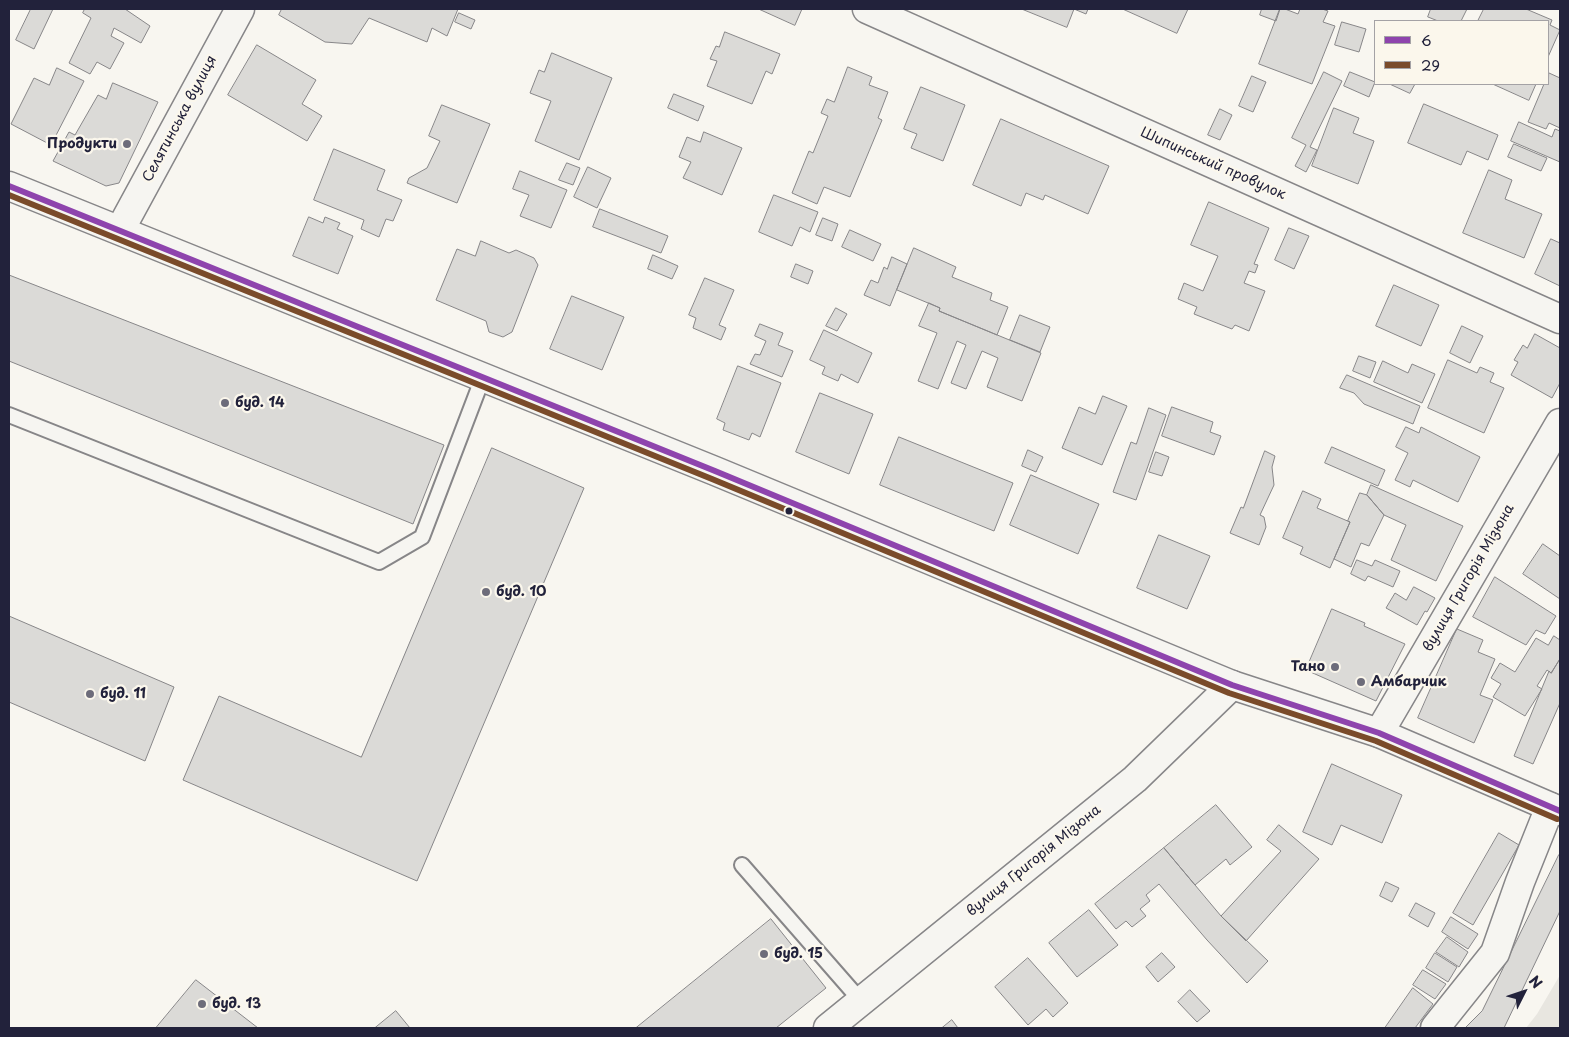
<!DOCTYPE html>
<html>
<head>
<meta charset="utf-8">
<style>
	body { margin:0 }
	#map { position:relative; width:1569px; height:1037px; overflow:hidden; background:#f8f6f0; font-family:"Playpen Sans",sans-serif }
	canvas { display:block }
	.frame { position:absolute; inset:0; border:10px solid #22223b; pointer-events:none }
	.legend { position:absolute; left:1374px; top:20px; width:175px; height:65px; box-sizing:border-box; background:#fbf7ec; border:1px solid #a4a2a5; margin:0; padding:6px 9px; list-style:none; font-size:15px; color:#22223b }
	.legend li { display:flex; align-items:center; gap:10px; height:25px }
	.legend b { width:25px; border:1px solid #a4a2a5 }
	.north { position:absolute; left:1499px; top:967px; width:50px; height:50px; -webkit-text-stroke:4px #fbf7ec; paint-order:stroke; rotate:49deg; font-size:14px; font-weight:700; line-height:20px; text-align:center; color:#22223b }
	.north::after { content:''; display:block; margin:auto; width:18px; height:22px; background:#22223b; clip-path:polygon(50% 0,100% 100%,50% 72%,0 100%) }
</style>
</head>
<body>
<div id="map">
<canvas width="1569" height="1037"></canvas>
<div class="frame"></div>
<ul class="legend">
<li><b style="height:6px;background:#8e44ad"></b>6</li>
<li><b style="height:6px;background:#7a4b2a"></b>29</li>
</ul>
<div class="north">N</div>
</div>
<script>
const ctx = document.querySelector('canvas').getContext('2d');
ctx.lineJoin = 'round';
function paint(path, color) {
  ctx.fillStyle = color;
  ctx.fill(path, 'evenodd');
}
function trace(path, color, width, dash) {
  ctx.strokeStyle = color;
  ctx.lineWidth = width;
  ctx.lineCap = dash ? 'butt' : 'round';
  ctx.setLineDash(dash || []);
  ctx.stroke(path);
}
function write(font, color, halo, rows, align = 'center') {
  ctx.font = font + ' "Playpen Sans",sans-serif';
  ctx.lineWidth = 4.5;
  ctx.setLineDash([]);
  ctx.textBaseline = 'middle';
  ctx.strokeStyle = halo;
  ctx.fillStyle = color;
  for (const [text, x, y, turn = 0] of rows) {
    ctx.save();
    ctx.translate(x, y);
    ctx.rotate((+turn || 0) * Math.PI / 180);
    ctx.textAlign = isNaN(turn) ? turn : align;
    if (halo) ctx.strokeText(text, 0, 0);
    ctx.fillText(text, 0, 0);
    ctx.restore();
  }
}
paint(new Path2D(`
	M1560,975V1028H1526L1537,1014Z`), '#e8e6e0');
const building = new Path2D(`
	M31,9H53L34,49L16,40Z
	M85,9H125L150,26L141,43L114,28L111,36L124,43L110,69L97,62L90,74L69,63L91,18L83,13Z
	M282,9H458L447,36L432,28L427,42L369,18L352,44L325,42L279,15Z
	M759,9H802L795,25Z
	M1022,9H1088L1086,14L1074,9L1067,27Z
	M1123,9H1188L1177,33Z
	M1262,9H1280L1276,21L1260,15Z
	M1280,9H1285L1298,14L1300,9H1322L1328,11L1323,22L1335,26L1312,84L1259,64Z
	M1431,9H1467L1461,21H1438L1428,17Z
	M1484,9H1526L1552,20L1550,25L1560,30L1548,57V21H1478Z
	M459,13L475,20L471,29L455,22Z
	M1342,22L1366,29L1359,52L1335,45Z
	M725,32L780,54L772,74L766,71L752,104L707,86L717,61L710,59L716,46L719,47Z
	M257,45L316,80L302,104L322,116L307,141L228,95Z
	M552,53L612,78L579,160L535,141L551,101L530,93L539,70L544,72Z
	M848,67L872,77L869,85L888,92L878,118L882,120L850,197L824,187L817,204L792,193L809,151L813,153L828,116L821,113L827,99L834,102Z
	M57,68L84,81L51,145L11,124L34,78L49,85Z
	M1324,72L1342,81L1310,147L1317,150L1306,172L1295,166L1306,145L1292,138Z
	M1350,72L1375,82L1369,97L1344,86Z
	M1549,73L1560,78V128L1549,123L1546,129L1528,122L1544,84H1548Z
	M1252,76L1266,82L1253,112L1239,106Z
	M113,83L158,102L119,183L106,186L53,161L69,132L75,135L98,95L106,99Z
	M1390,84H1415L1410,93Z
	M1493,84H1536L1529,100Z
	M921,87L965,105L943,161L911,148L917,134L904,129Z
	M674,94L704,106L698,121L668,108Z
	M1424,104L1498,135L1488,160L1467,151L1461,165L1408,143Z
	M442,105L490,124L457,203L407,183L409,178L427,168L440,141L429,136Z
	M1334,108L1359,118L1353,133L1374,141L1358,184L1312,166Z
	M1220,109L1232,115L1220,140L1208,135Z
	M1001,119L1109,166L1088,214L1045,195L1043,200L1026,193L1021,206L973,185Z
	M1519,122L1552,137L1555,129L1560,131V162L1511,141Z
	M704,132L742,148L722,195L683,178L691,162L679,157L687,137L700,142Z
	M1514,144L1547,158L1541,171L1508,157Z
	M334,149L385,170L377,190L402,200L393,221L386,219L379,237L361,229L364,220L314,200Z
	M567,163L580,168L573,185L559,180Z
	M588,167L611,178L597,208L574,197Z
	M1489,170L1512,180L1505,199L1542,214L1524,258L1463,233Z
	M520,171L567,190L551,228L520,216L529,195L513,189Z
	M774,195L818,212L810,232L800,227L792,246L759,232Z
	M1209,202L1269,228L1254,264L1258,265L1255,273L1249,271L1244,283L1265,291L1249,331L1235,325L1232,329L1194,314L1197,307L1178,299L1184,283L1203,291L1218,256L1191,245Z
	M600,209L668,236L661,253L593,227Z
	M309,217L323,223L325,217L340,223L337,229L353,236L338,274L293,256Z
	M823,218L838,224L832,241L816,235Z
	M1289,228L1309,236L1294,269L1275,260Z
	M850,230L881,244L873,261L842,247Z
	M1551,239L1560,243V286L1535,274Z
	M481,241L509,253L516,250L534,258L538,265L512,332L503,337L489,332L486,321L436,300L457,249L475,256Z
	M914,248L956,267L952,277L992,293L990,300L1008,307L997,335L939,311L940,308L897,290Z
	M653,255L678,266L672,279L648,269Z
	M892,257L907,264L890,306L864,295L871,280L878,283L884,267L887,269Z
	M796,264L813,271L808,284L791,277Z
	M9,275L444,445L413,524L9,361Z
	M705,278L734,290L719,325L726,328L721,340L693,328L696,318L689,315Z
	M1394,285L1439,305L1421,346L1376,326Z
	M572,296L624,317L602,370L550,349Z
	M929,303L940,308L939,311L1041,353L1022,401L987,387L998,358L982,351L966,389L951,383L966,345L957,341L938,389L918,381L937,333L919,326Z
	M836,308L847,314L837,331L826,326Z
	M1020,315L1050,327L1040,352L1010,340Z
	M760,324L783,333L778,345L793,351L782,377L750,364L755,354L760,355L766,341L755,336Z
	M1462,326L1483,336L1470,363L1450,353Z
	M824,330L872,353L858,383L841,374L838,381L822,374L825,367L810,360Z
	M1535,334L1560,348V383L1552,398L1511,375L1518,362L1514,360L1523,345L1527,348Z
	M1359,356L1376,362L1370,378L1353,371Z
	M1448,360L1477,373L1480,367L1494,373L1490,382L1504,388L1484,433L1428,408Z
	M1383,361L1408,373L1412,364L1435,374L1422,403L1374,382Z
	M738,366L781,383L760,437L752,433L749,440L723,430L725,423L717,419Z
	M1347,375L1420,406L1413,424L1364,404L1354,393L1340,388Z
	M820,393L873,414L849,474L796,452Z
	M1103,396L1127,406L1102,465L1062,448L1079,407L1095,414Z
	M1172,407L1213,422L1210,432L1221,436L1214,455L1162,436Z
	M1149,408L1166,415L1136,500L1113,492L1131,442L1136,444Z
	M1406,427L1419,433L1421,427L1480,457L1458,502L1413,480L1410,487L1395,480L1408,453L1396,447Z
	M899,437L1013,483L994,531L880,485Z
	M1332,447L1385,470L1378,486L1325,463Z
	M492,448L584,488L417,881L183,780L219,696L361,757Z
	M1028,450L1043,457L1036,472L1022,466Z
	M1265,451L1275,456L1272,467L1274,485L1260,515L1264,517L1266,527L1259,545L1230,533L1241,507L1243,508Z
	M1156,452L1169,457L1162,476L1149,472Z
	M1031,475L1099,504L1078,554L1010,525Z
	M1371,485L1463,526L1436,581L1391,560L1406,525L1384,515L1367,495Z
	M1303,491L1321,499L1317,508L1350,522L1330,568L1300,554L1303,547L1283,538Z
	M1360,493L1367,495L1384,515L1369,546L1361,543L1351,567L1334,559L1350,522L1348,521Z
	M1159,535L1210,556L1187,609L1137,588Z
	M1543,544L1560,556V599L1523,574Z
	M1357,560L1372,566L1375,560L1400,571L1393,587L1368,576L1365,581L1351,574Z
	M1495,577L1556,616L1545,634L1536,630L1526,645L1473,617Z
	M1414,587L1435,598L1427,612L1425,611L1417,625L1386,608L1395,593L1406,600Z
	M1332,609L1365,623L1364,626L1405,644L1376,701L1306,670Z
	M9,616L174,687L145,761L9,702Z
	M1457,629L1483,640L1478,652L1495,659L1480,695L1493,700L1474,743L1418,718Z
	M1554,636L1560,640V659L1551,673L1547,670L1537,686L1542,689L1525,716L1493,697L1501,684L1491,678L1500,663L1515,672L1536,638L1548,645Z
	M1560,659V703L1533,764L1514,756L1549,671L1551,673Z
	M1332,764L1402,795L1382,843L1341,825L1332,845L1303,832Z
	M1216,805L1252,847L1230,865L1226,859L1195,885L1164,848Z
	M1279,825L1319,859L1246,941L1221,916L1281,851L1267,840Z
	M1499,833L1519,845L1473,925L1453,913Z
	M1164,848L1221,916L1268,961L1247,983L1207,940L1159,884L1146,895L1150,901L1140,909L1146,916L1132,927L1126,921L1116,929L1095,904Z
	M1559,855L1560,856V911L1504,1028H1465L1482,1011Z
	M1386,882L1399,888L1392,902L1380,896Z
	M1416,903L1435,913L1428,927L1409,916Z
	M1089,910L1118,945L1077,977L1049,943Z
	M1451,917L1478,934L1468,949L1442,932Z
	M771,919L826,988L776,1028H636Z
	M1447,937L1468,952L1459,967L1436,952Z
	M1162,953L1175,967L1158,982L1146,967Z
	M1435,953L1457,967L1448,982L1426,968Z
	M1028,958L1068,1003L1053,1017L1046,1009L1028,1025L995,987Z
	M1423,970L1446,984L1435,999L1413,985Z
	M196,980L258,1028H156Z
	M1413,988L1433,1004L1415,1028H1385Z
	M1190,990L1210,1011L1197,1022L1178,1002Z
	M396,1011L410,1028H375Z
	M952,1020L958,1028H942Z`);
paint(building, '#dbdad7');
trace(building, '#878688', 1);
const lane = new Path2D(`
	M9,415L379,562L422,537L483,377
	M742,865L861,1001`);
const street = new Path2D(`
	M867,9L1560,319
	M120,230L240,9
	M1379,733L1560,423
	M828,1028L1135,779L1232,685
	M1435,1028L1495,953L1520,882L1550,807`);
const secondary = new Path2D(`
	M9,186L715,471L1232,685L1379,733L1560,811`);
trace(lane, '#878688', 18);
trace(street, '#878688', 31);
trace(secondary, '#878688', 31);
trace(lane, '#f6f5f1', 14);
trace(street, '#f6f5f1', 28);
trace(secondary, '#f6f5f1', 28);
trace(new Path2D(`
	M9,186L715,471L1232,685L1379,733L1560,811`), '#8e44ad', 6);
trace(new Path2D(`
	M9,195L712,479L1229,693L1376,741L1557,819`), '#7a4b2a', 6);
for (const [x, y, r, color] of [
	[127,144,5,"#6d6c7a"],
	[225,403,5,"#6d6c7a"],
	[789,511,4.5,"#22223b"],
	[486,592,5,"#6d6c7a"],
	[1335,667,5,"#6d6c7a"],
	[1361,682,5,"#6d6c7a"],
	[90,694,5,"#6d6c7a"],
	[764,954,5,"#6d6c7a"],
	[202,1004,5,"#6d6c7a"]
]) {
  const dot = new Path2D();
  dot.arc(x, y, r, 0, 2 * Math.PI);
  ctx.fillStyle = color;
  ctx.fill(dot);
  trace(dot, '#fbf7ec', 2);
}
write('14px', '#22223b', '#fbf7ec', [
	["Селятинська вулиця",180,119,-62],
	["Шипинський провулок",1213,164,24],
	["вулиця Григорія Мізюна",1469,578,-60],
	["вулиця Григорія Мізюна",1034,861,-39]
]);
write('bold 14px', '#22223b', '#fbf7ec', [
	["Продукти",117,144,"right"],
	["буд. 14",235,403],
	["буд. 10",496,592],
	["Тано",1325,667,"right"],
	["Амбарчик",1371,682],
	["буд. 11",100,694],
	["буд. 15",774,954],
	["буд. 13",212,1004]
], 'left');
</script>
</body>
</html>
